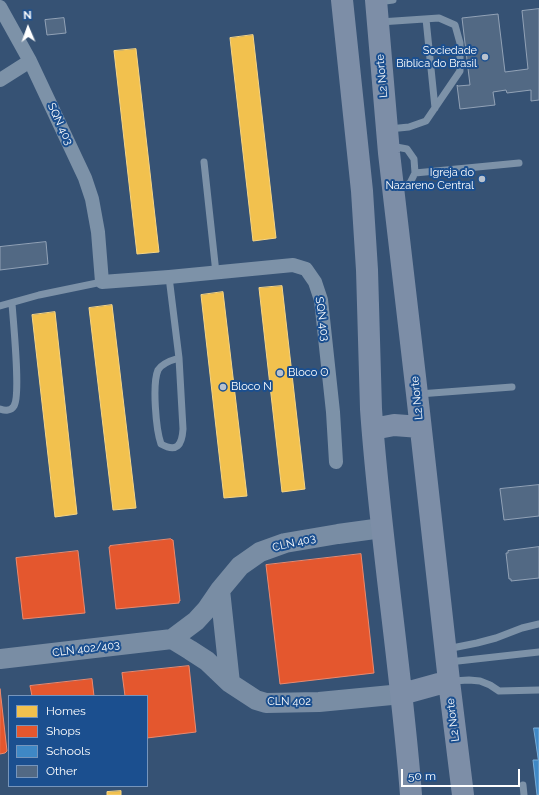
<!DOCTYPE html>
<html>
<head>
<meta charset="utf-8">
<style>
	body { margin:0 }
	#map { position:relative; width:539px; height:795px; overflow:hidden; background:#365274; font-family:Raleway,sans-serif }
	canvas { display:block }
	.legend { position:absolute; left:8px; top:695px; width:140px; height:92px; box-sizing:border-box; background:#1b4f8f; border:1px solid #7695bc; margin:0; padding:5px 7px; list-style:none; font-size:12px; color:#fff }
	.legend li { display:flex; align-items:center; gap:8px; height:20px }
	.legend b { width:20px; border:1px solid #7695bc }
	.north { position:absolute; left:8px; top:8px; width:40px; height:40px; -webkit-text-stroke:3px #1b4f8f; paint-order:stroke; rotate:358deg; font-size:11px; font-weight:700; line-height:16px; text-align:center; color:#fff }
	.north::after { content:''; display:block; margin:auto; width:14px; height:18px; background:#fff; clip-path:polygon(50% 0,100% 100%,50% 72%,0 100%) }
	.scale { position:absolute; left:401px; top:769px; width:119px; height:18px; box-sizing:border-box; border:2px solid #fff; border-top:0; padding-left:5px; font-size:12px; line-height:14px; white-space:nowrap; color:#fff; -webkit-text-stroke:3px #1b4f8f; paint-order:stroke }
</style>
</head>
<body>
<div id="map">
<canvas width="539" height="795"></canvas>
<ul class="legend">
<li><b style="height:11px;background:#f2c14e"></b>Homes</li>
<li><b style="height:11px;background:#e4572e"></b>Shops</li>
<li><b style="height:11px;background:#3f88c5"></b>Schools</li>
<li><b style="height:11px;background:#526984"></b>Other</li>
</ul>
<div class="north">N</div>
<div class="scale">50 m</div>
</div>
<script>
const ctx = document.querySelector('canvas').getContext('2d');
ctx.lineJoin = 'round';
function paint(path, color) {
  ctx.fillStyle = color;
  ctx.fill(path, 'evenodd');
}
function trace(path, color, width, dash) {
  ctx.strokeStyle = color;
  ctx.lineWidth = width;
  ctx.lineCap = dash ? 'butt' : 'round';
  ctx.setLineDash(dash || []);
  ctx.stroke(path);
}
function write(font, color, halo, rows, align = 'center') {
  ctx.font = font + ' Raleway,sans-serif';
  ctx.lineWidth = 4;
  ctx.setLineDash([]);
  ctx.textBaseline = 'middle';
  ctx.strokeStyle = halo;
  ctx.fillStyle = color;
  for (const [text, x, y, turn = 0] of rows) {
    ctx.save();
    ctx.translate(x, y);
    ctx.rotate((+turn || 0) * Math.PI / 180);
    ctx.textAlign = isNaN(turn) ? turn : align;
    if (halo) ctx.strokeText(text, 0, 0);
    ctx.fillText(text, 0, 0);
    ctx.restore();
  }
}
const homes = new Path2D(`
	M253,35L276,238L253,241L230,38Z
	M136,49L159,252L137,254L114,51Z
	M282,286L305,489L282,492L259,288Z
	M223,292L247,496L224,498L201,295Z
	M112,305L136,508L113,510L89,308Z
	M55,312L77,514L55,517L32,315Z
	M121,791V795H107V792Z`);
paint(homes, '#f2c14e');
trace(homes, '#f6d483', 1);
const shops = new Path2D(`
	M171,539L172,540H173L180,601H179V603L116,609L109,547H110V546Z
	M78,551L85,613L23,619L16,558Z
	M361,554L374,673L280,684L266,565Z
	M189,666L196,732L147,738V696H125L122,673Z
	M92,679L94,696H32L30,686Z
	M0,689L7,751L5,753L0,754Z`);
paint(shops, '#e4572e');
trace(shops, '#ec896d', 1);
const schools = new Path2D(`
	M534,728H539V795H537L533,760H538Z`);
paint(schools, '#3f88c5');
trace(schools, '#79acd6', 1);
const building = new Path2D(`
	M539,9V100L531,101V90L507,93L506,90L493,92L495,105L460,109L457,85L458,86L470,85L462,18L498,14L505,72L528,69L522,11Z
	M64,18L66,33L47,35L45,20Z
	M46,242L48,264L0,270V247Z
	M539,485V516L504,520L500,489Z
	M539,547V578L511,581V579H509L506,553H508V551Z`);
paint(building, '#526984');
trace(building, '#92a2b6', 1);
trace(new Path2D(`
	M378,2L393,0
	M426,19L435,108
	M380,22L439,18L455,25L460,43V71L426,121L409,127L389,129
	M391,146L407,149L414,159L415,173L410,183L397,191
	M204,162L216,273
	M415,173L519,163
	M169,277L179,358L183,429C182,445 177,453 161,444C156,430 152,384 158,370C162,363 172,360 179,358
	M0,306L39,295L102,282
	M419,394L512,387
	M0,409C5,411 11,411 14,406C21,395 13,320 12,303
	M447,649L477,643L496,638L522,628L539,624
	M449,662L539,652
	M452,681L469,680L480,681L490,685L499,691L539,690
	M523,785L524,795`), '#7d92a8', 7);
trace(new Path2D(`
	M0,7L30,61L85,178L92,199L98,232L102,282L169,277L293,265L306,269L315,282L321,300L333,412L336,462
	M0,80L30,61`), '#7d92a8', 14);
trace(new Path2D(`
	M220,590L230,683
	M172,639L190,650L207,661L230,683L256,700L266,703L319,702L402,694
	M0,659L172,639L196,621L207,609L220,590L240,566L260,552L285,543L338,534L382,528`), '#798da4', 20);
trace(new Path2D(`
	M342,0L362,191L367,270L371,409C380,538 401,666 411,795
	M376,0L389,153L417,394L449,681L463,795
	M373,429L394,425L420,427
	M402,694L449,681`), '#7d8ea7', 22);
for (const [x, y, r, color] of [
	[485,57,4,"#b9c2ce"],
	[482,179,4,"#b9c2ce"],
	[280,373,4,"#b9c2ce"],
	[223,387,4,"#b9c2ce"]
]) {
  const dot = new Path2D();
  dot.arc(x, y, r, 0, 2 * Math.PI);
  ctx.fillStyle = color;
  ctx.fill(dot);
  trace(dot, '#1b4f8f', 1.5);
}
write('11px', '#fff', '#1b4f8f', [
	["Sociedade",477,51],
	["Bíblica do Brasil",477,64],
	["Igreja do",474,173],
	["Nazareno Central",474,186],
	["Bloco O",288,373,"left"],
	["Bloco N",231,387,"left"]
], 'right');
write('11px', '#fff', '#1b4f8f', [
	["L2 Norte",382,76,-95],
	["SQN 403",60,124,65],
	["SQN 403",322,319,82],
	["L2 Norte",417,398,-96],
	["CLN 403",294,543,-13],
	["CLN 402/403",86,649,-7],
	["CLN 402",289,702],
	["L2 Norte",453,720,-97]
]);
</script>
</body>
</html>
